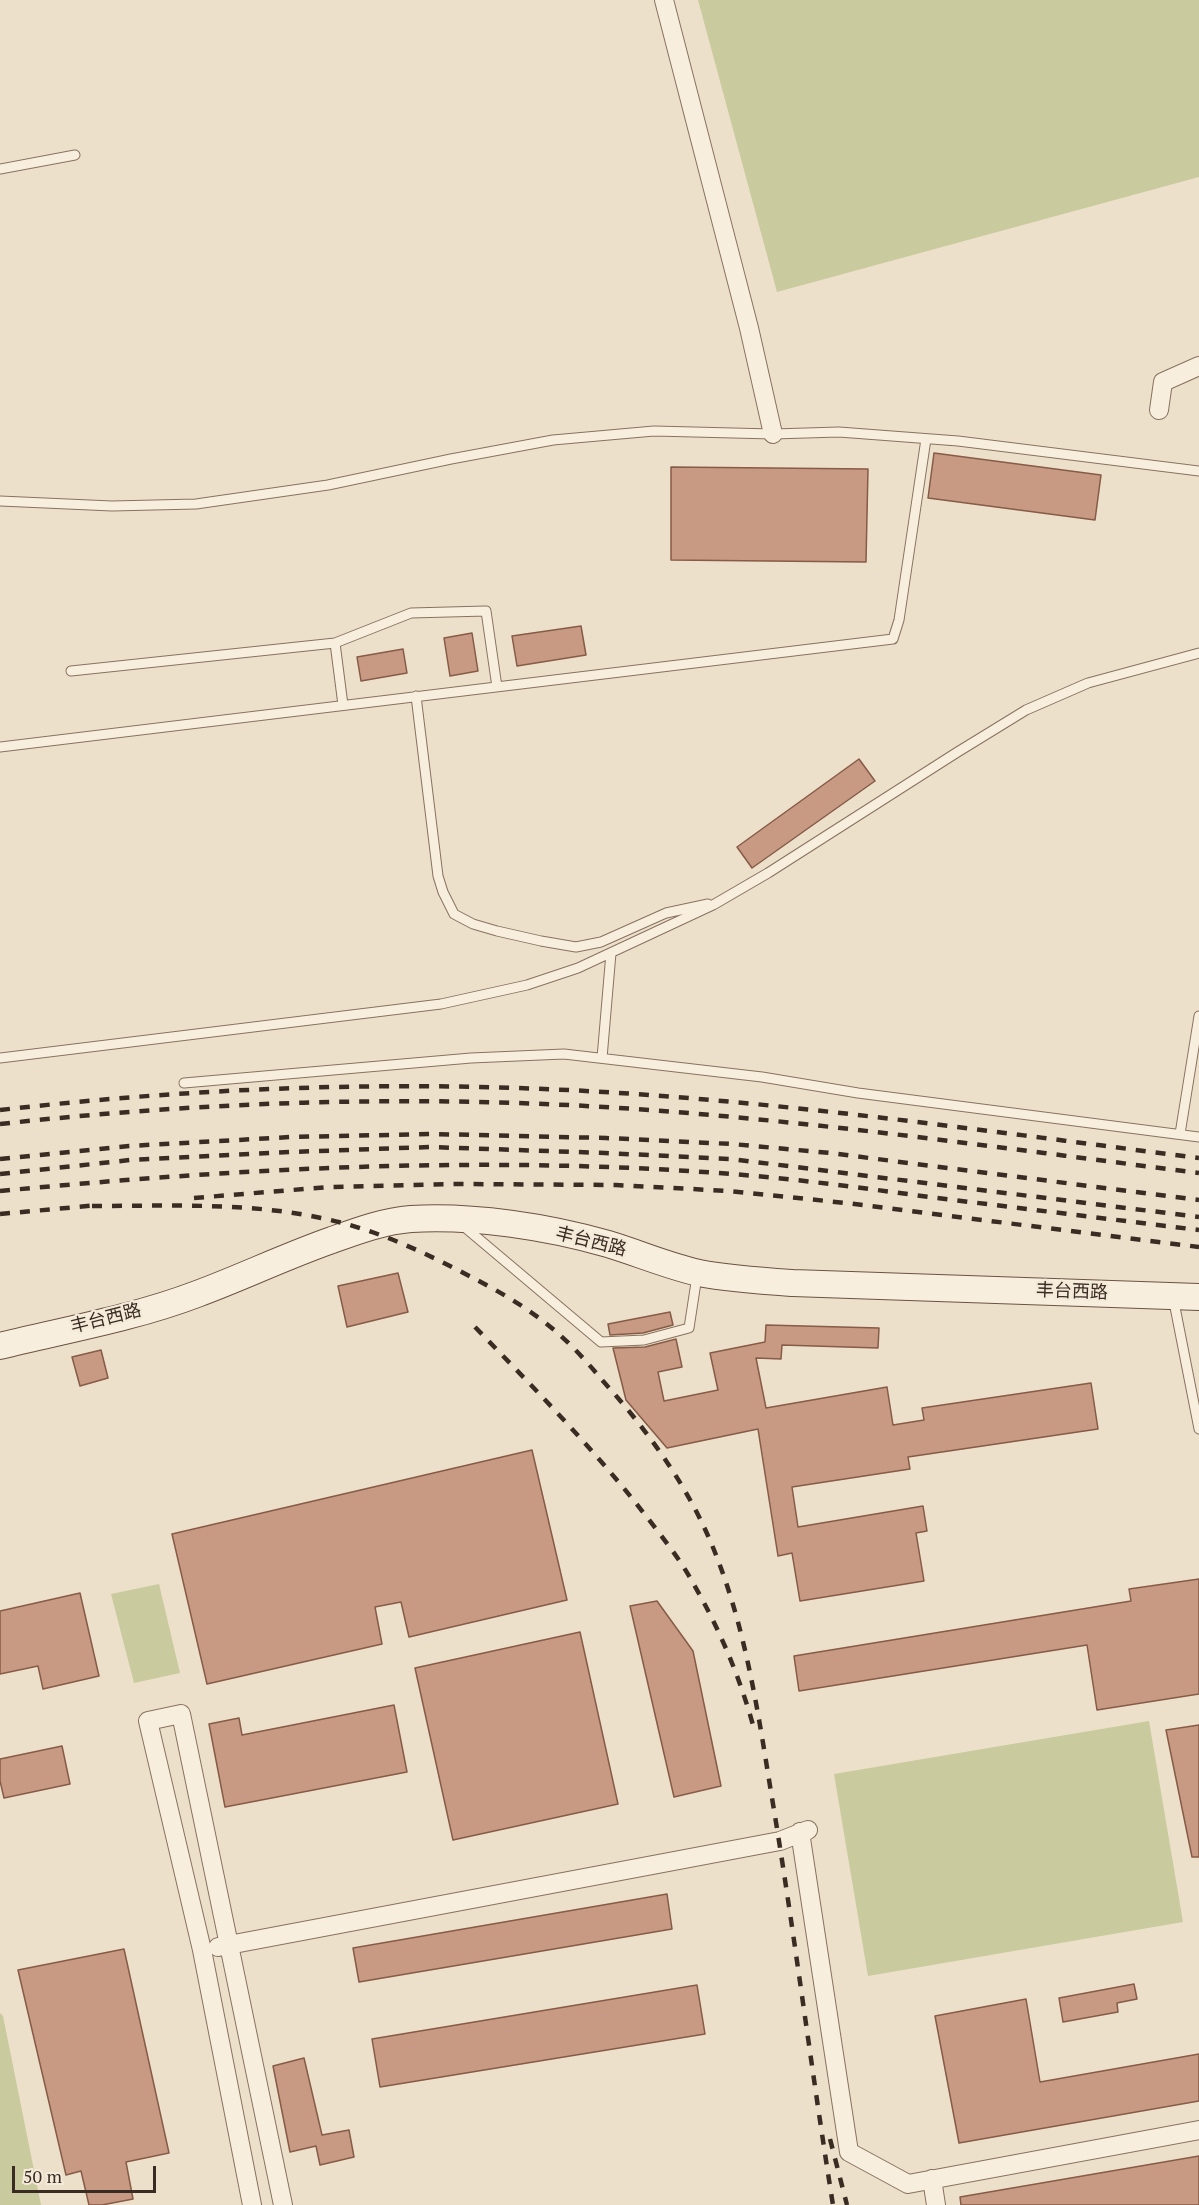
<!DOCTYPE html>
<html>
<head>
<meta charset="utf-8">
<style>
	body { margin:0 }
	#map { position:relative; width:1199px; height:2205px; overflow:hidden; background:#ede0ca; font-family:"PT Serif",serif }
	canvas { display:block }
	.scale { position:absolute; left:12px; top:2166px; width:144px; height:27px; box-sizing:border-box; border:3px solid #3a2c22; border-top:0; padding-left:8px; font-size:18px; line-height:21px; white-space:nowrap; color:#3a2c22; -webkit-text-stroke:4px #f4eada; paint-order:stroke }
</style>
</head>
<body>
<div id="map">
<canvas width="1199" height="2205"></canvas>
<div class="scale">50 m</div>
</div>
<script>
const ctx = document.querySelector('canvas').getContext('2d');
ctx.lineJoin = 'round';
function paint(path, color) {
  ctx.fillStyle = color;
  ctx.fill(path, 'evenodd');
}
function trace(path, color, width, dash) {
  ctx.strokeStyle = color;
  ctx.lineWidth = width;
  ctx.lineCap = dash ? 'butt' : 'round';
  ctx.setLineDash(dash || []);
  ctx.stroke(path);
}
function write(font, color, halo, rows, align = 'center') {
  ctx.font = font + ' "PT Serif","Noto Sans SC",serif';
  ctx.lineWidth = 4.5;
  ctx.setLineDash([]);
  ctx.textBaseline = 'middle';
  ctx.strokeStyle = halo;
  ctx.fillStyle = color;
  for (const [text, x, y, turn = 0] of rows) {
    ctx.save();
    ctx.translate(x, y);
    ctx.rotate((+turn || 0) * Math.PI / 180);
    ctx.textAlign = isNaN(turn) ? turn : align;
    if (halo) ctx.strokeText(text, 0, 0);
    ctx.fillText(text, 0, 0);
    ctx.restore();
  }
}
paint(new Path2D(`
	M698,0H1199V177L777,292Z
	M159,1584L180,1673L134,1683L111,1594Z
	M1149,1721L1183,1922L868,1976L834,1774Z
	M0,2013L3,2016L41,2205H0Z`), '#c9ca9e');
const building = new Path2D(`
	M934,453L1101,475L1095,520L928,498Z
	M671,467L868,469L866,562L671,560Z
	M581,626L586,655L517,666L512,636Z
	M472,633L478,671L450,676L444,638Z
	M403,649L407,673L361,681L357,657Z
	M859,759L875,781L752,868L737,847Z
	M398,1273L408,1312L347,1327L338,1286Z
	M670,1312L673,1325L643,1333L610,1335L608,1324Z
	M766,1325L879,1328L878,1348L782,1345L781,1359L756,1358L766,1408L887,1387L893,1425L924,1420L922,1408L1091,1383L1098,1429L908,1457L910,1469L792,1487L798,1527L923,1506L927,1531L916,1533L924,1581L800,1601L792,1553L778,1556L758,1429L667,1448L626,1400L613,1348L645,1347L676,1339L682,1367L658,1372L664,1401L718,1390L710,1353L765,1342Z
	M101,1350L108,1378L80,1386L72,1357Z
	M532,1450L567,1600L409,1637L401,1602L375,1607L382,1644L207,1684L172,1534Z
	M1199,1579V1694L1097,1710L1087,1645L799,1691L794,1656L1131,1601L1129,1589Z
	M80,1593L99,1676L43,1689L38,1666L0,1674V1611Z
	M657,1601L693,1651L721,1786L674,1797L630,1606Z
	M580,1632L618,1804L453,1840L415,1668Z
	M394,1705L407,1772L225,1807L209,1724L239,1718L242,1735Z
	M1199,1725V1857H1192L1166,1730Z
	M62,1746L70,1784L4,1798L0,1781V1759Z
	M667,1894L672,1929L359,1982L353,1948Z
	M124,1949L169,2153L126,2162L133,2199L102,2205H89L81,2171L66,2175L18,1970Z
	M1134,1984L1137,1999L1117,2003L1118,2012L1063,2022L1059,1998Z
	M697,1985L705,2034L380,2087L372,2039Z
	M1026,1999L1040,2082L1199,2054V2101L959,2143L935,2016Z
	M304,2058L322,2135L349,2130L354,2157L320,2165L316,2146L290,2152L273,2066Z
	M1199,2156V2205H961L960,2197Z`);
paint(building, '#c89a83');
trace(building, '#865b47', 1.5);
const lane = new Path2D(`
	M0,169L75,155
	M0,501L112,506L196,504L328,485L451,459L553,440L654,431L773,434L839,432L958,441L1199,471
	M335,643L343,705
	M71,671L335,643L411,613L486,611L497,687
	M416,696L438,876L443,892L454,914L473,924L497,931L541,941L576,947L601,942L666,913L708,904
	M0,747L893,639L899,620L926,439
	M0,1058L441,1004L527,985L578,968L713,905L768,873L956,753L1026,710L1088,683L1199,653
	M602,1058L611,953
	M184,1083L471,1058L564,1054L762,1077L858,1093L1199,1137
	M1180,1134L1199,1016
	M461,1224L601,1342L644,1340L689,1328L697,1276
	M1173,1297L1199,1429`);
const street = new Path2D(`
	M664,0L749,328L773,434
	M1159,410L1163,382L1199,366
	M800,1832L849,2152L908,2184L1199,2130
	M218,1947L780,1841L808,1830
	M932,2179L936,2205
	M252,2205L202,1950L148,1721L181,1714L283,2205`);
const secondary = new Path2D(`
	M0,1346C65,1330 134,1318 197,1294C243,1277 286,1256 332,1240C357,1231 384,1221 411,1219C472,1215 549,1227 608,1244C638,1253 668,1266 699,1273C730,1279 762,1281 793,1283L1199,1297`);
trace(lane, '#88725f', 11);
trace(street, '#88725f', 20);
trace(secondary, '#6b5342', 28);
trace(lane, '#f7eede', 9);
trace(street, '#f7eede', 18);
trace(secondary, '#f7eede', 26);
trace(new Path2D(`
	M0,1110C200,1087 402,1080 604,1092C803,1104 1001,1133 1199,1158
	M0,1124C201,1102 402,1095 604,1107C803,1119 1001,1148 1199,1173
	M0,1159L129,1146L291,1137L432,1134L606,1138L732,1144L830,1153L1199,1200
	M0,1174L130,1160L291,1152L430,1147L605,1153L731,1159L1199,1217
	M0,1191C242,1168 487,1155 731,1174C797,1179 863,1188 929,1197C1019,1208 1109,1219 1199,1230
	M194,1198L329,1187L458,1184L616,1185L729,1191L846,1203L1199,1247
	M92,1206C169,1206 246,1202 321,1218C376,1229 426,1253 475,1279C502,1293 529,1309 553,1329C571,1344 588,1363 603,1381C649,1432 691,1490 716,1555C746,1631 758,1712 771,1792C794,1929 811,2068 833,2205
	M0,1214L99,1205
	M475,1327C534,1388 594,1449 646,1516C663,1538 680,1559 693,1583C719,1628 739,1675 753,1725
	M830,2139L847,2205`), '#3a2c22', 4.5, [10, 10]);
write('18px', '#3a2c22', '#f4eada', [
	["丰台西路",591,1242,14],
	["丰台西路",1072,1292,2],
	["丰台西路",106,1319,-14]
]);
</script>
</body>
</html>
